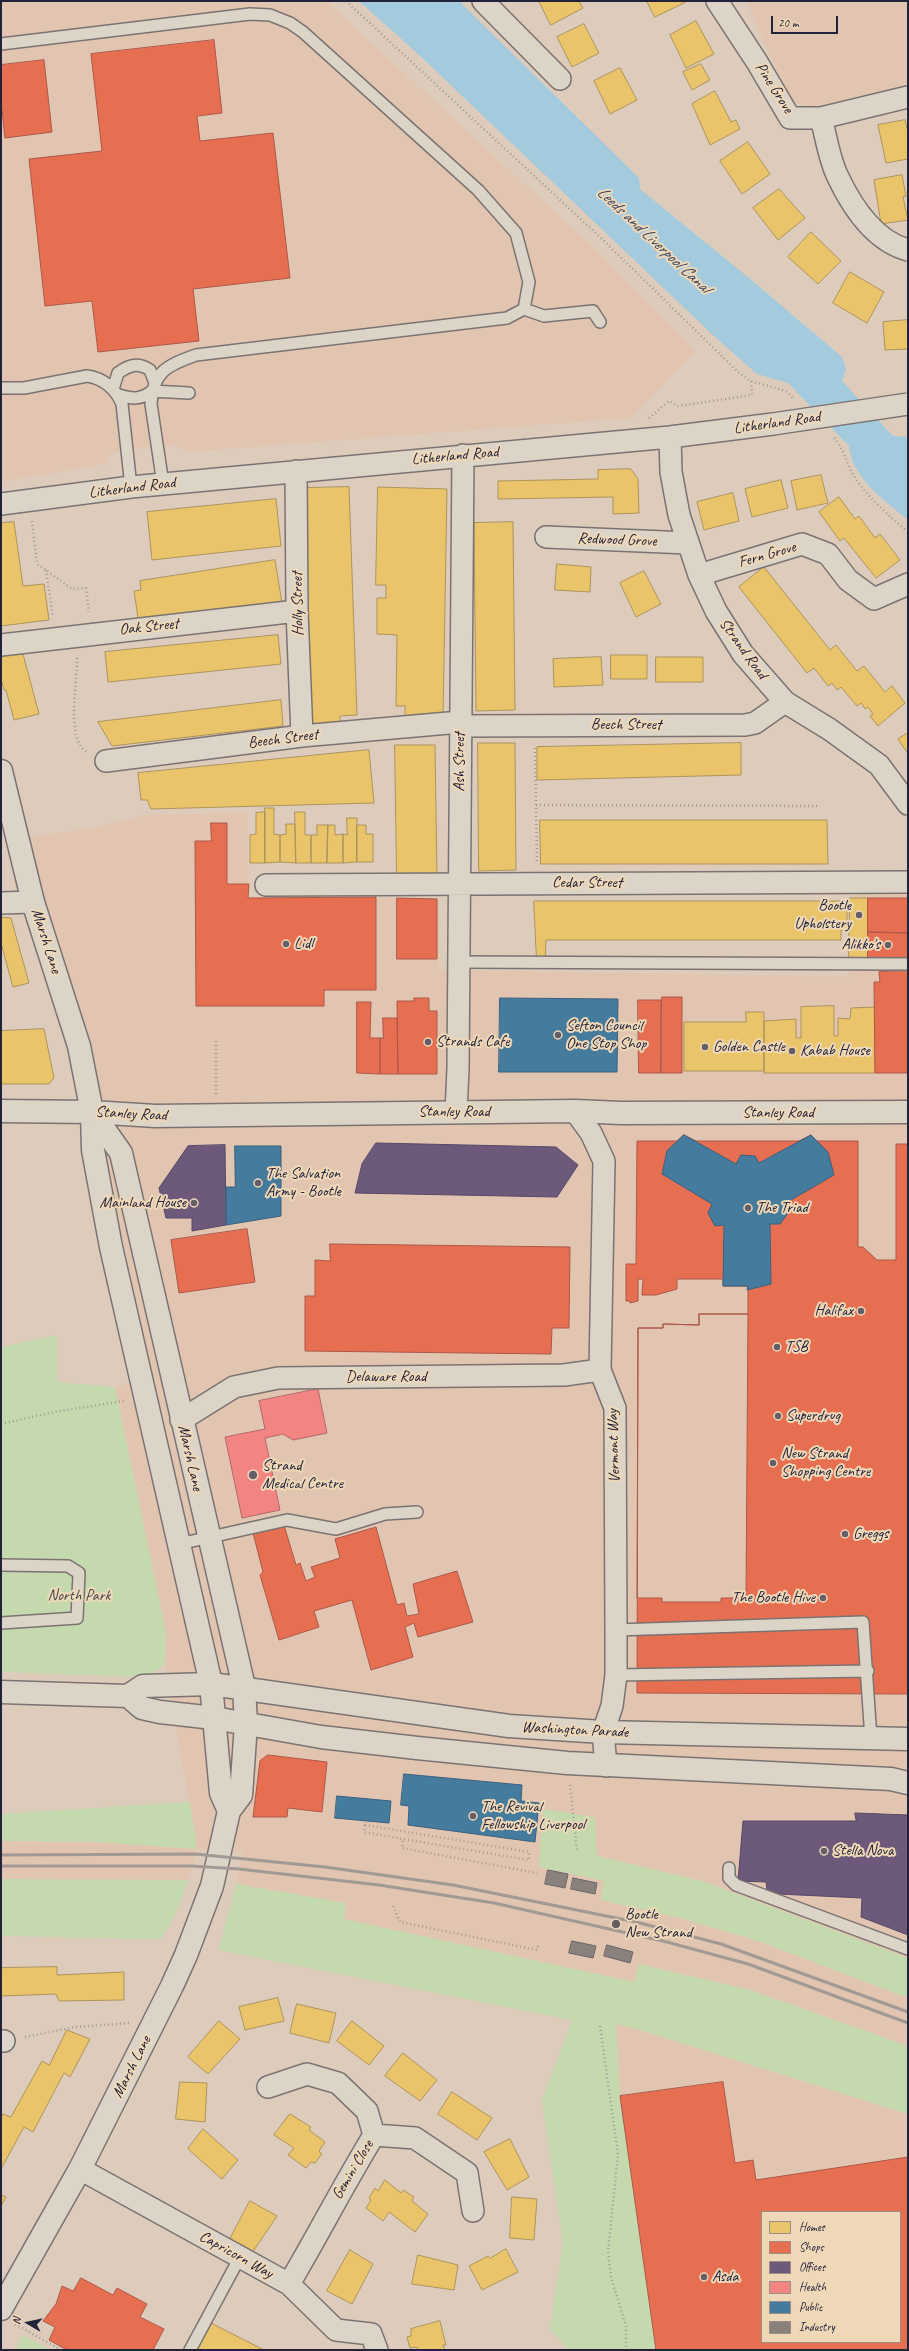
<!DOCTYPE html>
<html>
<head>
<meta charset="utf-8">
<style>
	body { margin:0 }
	#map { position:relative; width:909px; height:2351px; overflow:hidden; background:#ddccbc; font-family:Caveat,sans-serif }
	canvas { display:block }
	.frame { position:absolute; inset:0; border:2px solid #22223b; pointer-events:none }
	.legend { position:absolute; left:761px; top:2211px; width:140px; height:132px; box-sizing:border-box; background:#efd8b8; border:1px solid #9d8f86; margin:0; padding:5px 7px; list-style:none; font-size:12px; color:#22223b }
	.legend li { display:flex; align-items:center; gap:8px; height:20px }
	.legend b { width:20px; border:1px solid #9d8f86 }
	.north { position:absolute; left:8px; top:2303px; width:40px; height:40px; -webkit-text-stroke:3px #efd8b8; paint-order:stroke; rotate:279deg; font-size:11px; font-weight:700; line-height:16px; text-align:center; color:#22223b }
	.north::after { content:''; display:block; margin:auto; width:14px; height:18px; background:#22223b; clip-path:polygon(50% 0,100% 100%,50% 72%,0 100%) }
	.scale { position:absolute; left:771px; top:16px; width:67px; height:18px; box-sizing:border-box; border:2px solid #22223b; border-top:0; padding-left:5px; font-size:12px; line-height:14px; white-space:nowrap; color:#22223b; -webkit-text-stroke:3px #efd8b8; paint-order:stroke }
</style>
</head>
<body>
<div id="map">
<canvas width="909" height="2351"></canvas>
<div class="frame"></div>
<ul class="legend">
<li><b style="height:11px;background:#e9c46a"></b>Homes</li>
<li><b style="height:11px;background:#e76f51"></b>Shops</li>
<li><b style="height:11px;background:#6d597a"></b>Offices</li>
<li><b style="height:11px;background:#f28482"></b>Health</li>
<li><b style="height:11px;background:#457b9d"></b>Public</li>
<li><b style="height:11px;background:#8a817c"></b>Industry</li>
</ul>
<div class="north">N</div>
<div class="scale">20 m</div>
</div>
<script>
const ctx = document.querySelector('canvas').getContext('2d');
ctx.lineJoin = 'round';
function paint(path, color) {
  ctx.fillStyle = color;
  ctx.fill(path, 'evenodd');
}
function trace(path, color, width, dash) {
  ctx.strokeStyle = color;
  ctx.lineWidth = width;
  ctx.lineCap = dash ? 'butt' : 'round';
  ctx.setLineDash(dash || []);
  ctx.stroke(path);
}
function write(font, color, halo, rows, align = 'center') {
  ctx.font = font + ' Caveat,sans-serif';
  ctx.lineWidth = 4;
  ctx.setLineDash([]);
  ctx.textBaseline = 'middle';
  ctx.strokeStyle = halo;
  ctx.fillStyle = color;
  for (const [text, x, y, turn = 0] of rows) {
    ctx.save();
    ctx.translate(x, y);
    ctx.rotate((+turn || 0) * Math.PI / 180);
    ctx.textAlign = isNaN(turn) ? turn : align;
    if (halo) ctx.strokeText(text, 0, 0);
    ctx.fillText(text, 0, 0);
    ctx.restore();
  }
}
paint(new Path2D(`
	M1,1H326L591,245L696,351L631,418L186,452L176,445L111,452L106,464L1,482Z
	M746,1H908V84L810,108L790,100Z
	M247,813L249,898H439V970L849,977L851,882H908V1958L702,1881L596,1856L595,1817L539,1867L604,1881L601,1900L684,1919L761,1942L908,1998V2046L750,1990L639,1964L635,1982L343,1919L345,1903L236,1884L243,1852L197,1849L188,1880L1,1879V1841L95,1842L197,1848L165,1664L166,1633L115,1387L153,1378L105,1158L18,838L89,829L147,815Z
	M616,2024L637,2029L908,2114V2350H656L620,2096ZM762,2212H900V2342H762Z`), '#e2c5b0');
paint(new Path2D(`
	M57,1335V1382L115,1387L166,1633L165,1664L147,1677L1,1672V1347Z
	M190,1802L197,1849L95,1842L1,1841V1814Z
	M543,1809L595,1817L597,1856L702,1881L908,1958V1998L761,1942L684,1919L601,1900L604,1881L539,1867Z
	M1,1879L188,1880L177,1911L161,1939L1,1936Z
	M236,1884L346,1903L344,1919L634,1982L639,1964L750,1990L908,2046V2114L637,2029L616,2024L620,2096L656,2350H569L550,2329L563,2242L542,2101L572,2020L219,1950Z
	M23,2335L50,2350H15Z`), '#c5d9ae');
paint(new Path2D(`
	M359,1H459L639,178L640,189L749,278L842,357L846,369L842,381L893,436L908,437V520C885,501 852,478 849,446L788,383L757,374L716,338L417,53Z`), '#a4cadd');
const homes = new Path2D(`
	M539,1H579L583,8L551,25Z
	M647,1H686V2L655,17Z
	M696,21L714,54L686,68L670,35Z
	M584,24L599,53L572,67L557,37Z
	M701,64L710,80L692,90L683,72Z
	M620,68L637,100L610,114L594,81Z
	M715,91L731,122L736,120L740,129L710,145L692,104Z
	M905,120L908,132V159L886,163L878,125Z
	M748,142L770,174L742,194L720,161Z
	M902,175L906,196L903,197L908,220L881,224L874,180Z
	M779,189L805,218L778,240L753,208Z
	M811,232L841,261L818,284L788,257Z
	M850,272L884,292L867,323L833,303Z
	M908,320V349L885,350L883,322Z
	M631,469L638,479L639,513L613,514V497L498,499V481L598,479V470Z
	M821,475L828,503L797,510L791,481Z
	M781,480L788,508L752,517L745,489Z
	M349,487L357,715L340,716V723L311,724L303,488Z
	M378,487L447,489L443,718L405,717V706H396L397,635L377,634V598H386V585H376Z
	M733,493L739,521L704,530L697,502Z
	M839,497L855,519L859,516L875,538L880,534L900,560L876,578L844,538L840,541L819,512Z
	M276,499L281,546L152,560L147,512Z
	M14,522L23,586L44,584L49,620L1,626V523Z
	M513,522L515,710L476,711L474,523Z
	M275,560L282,603L139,625L134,591L141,590L140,581Z
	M557,564L591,567L590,592L555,590Z
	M764,567L830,650L836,645L857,671L864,666L885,692L892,686L905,703L878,726L870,716L873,714L868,707L865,709L861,703L857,706L841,687L837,690L832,683L828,686L814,668L807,673L739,587Z
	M644,571L661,604L636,617L620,583Z
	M278,635L281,664L108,682L105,652Z
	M23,654L39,714L14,720L6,690H4L1,679V656Z
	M611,655H647V679H611Z
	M601,657L603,685L554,687L553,659Z
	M656,657H703V682H656Z
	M281,700L283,726L112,746L98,722Z
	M908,733V754L898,739Z
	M478,743H515L516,870L479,871Z
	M741,743V775L537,780V747Z
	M395,745H435L437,876L397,877Z
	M369,750L374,803L151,809L147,800H141L138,773Z
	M265,808H274V834L280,835V862L265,863Z
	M265,812V863H250V835L256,834V813Z
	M295,812H305V835H311V863H296Z
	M347,818H357V862L343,863V834L347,835Z
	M540,820H827L828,864H541Z
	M286,824H295L296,863L280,862V835L286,834Z
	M317,825H328L327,863H311V835H317Z
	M328,825H335V835L343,834V863H327Z
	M357,825H366V834H373V862H357Z
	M850,898H868V958H849Z
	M534,901H847V931L841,930V940H546L545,961H537Z
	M1,917L11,918L29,983L13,987L1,943Z
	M834,1006V1036H838V1018L850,1019L851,1008L875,1007V1073H764V1021L796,1019V1038H801V1007Z
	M746,1012H764V1071H684V1022H746Z
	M44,1029L54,1078L49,1084H1V1031Z
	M57,1967V1975L124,1972V2000L59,2001L56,1994L1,1996V1968Z
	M278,1998L284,2021L245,2030L239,2007Z
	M297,2004L336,2013L329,2043L290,2033Z
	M219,2021L240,2039L208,2074L188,2057Z
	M352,2021L384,2046L369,2065L337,2041Z
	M67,2030L90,2039L70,2077L64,2073L33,2132L24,2127L1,2169V2118L3,2114L11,2117L42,2061L49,2065Z
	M403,2053L437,2080L420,2101L385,2076Z
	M180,2082L207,2083L205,2122L176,2119Z
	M452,2092L492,2118L477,2140L438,2114Z
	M290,2114L311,2127L309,2130L325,2142L319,2151L322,2154L315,2163L311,2162L306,2168L288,2155L294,2148L274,2135Z
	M203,2129L238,2160L222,2179L188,2149Z
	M510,2139L529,2177L507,2190L484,2152Z
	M385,2180L401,2193L403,2190L414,2197L412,2201L428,2214L415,2232L389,2212L383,2221L366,2208L371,2200L369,2198L375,2188L378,2191Z
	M1,2195L6,2197L1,2206Z
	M512,2197L537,2199L534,2240L510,2238Z
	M250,2201L277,2216L252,2253L229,2241Z
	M506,2249L518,2272L482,2290L469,2266L488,2256L490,2258Z
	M350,2250L373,2264L352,2304L327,2291Z
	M418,2255L458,2265L454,2290L412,2284Z
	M440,2321L446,2345H443L445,2350H418L417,2347L410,2348L407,2337L411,2336V2329Z
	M211,2323L264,2350H197Z`);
paint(homes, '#e9c46a');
trace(homes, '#ad935c', 1);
const shops = new Path2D(`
	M214,40L222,113L197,116L200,141L273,133L290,278L193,289L199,341L98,352L92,301L45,306L29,159L102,151L91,54Z
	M44,60L52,132L5,138L1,101V65Z
	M211,823H227V884H249L248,898L376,897V990H324V1006H196L195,841H211Z
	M397,898L437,899V959H397Z
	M868,898H908V933L868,932Z
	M868,932L908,933V959L868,958Z
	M908,971V1073H875L874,982H880L879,972Z
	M662,997H682V1073H661Z
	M414,998H429V1011H437V1074H398L397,1001H414Z
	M638,1000H661V1073H639Z
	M357,1002H371L370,1038H380V1074L357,1073Z
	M383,1018H397L398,1074H380V1038H383Z
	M684,1135L696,1141H799L811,1135L817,1141H858V1247H863L877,1260H896V1144H908V1694L637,1693L638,1328H663V1324L699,1325V1314H748V1286H723V1279H677V1289L656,1295H642L643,1279H638V1301L630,1303V1301H626V1264H636L637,1141H677Z
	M247,1229L255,1282L179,1293L171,1240Z
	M330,1244L570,1247L569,1328H552L551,1354L305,1351V1296H315V1260L330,1261Z
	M699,1314H748L746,1598H721V1602H662V1598H637L638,1328H663V1324L699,1325Z
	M284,1525L296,1565L300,1563L306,1581L315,1577L311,1567L340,1558L335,1539L376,1527L397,1605L404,1603L407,1616L419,1614L413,1584L457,1571L473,1622L418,1637L414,1623L405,1627L413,1657L371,1670L352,1600L314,1611L319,1627L279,1640L260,1575L263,1572L253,1533Z
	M268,1755L327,1762L322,1812L288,1808L287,1817H253L260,1761Z
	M723,2082L735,2163L753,2160L756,2180L908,2157V2350H656L620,2096ZM762,2212H900V2342H762Z
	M81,2278L113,2295L117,2288L147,2304L140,2317L164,2329L153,2350H67L49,2340L55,2327L43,2321L56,2304L62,2286L73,2291Z`);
paint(shops, '#e76f51');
trace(shops, '#ac584a', 1);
const offices = new Path2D(`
	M376,1143L556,1147L578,1165L557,1197L355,1193L362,1164Z
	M225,1145L226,1225L192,1231V1218H166L159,1188L188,1146Z
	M855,1813L908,1815V1935L861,1917L862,1898L778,1894L767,1890L766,1882L738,1881L743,1821H856Z`);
paint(offices, '#6d597a');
trace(offices, '#564867', 1);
const health = new Path2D(`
	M318,1389L327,1433L293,1440L283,1434L265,1438L280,1510L242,1518L225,1437L265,1429L259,1401Z`);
paint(health, '#f28482');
trace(health, '#b4676d', 1);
const public = new Path2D(`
	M500,998L618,999L617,1072H499Z
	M684,1135L736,1164L741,1155L755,1156L759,1163L811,1135L828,1152L834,1175L784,1204L788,1213L780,1224H770L771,1284L747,1290L748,1286H723L724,1225L715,1226L708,1213L712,1204L662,1174L667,1151Z
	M235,1146H281V1216L226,1225V1187H235Z
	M404,1774L522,1785L521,1801L539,1803L535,1842L408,1825L409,1806L401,1805Z
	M337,1796L391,1801L389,1823L335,1818Z`);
paint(public, '#457b9d');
trace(public, '#3a6080', 1);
const industry = new Path2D(`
	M548,1870L568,1874L565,1888L545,1884Z
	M573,1878L597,1883L595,1894L571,1889Z
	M572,1941L596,1946L593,1958L569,1953Z
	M607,1945L633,1952L630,1963L604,1956Z`);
paint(industry, '#8a817c');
trace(industry, '#6b6468', 1);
const lane = new Path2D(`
	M1,44L250,14L270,15L290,23L303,32L478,190L516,233L529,282L524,309L507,318L196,355C168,365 153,371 151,404L163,484
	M524,309L544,316L593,311L600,322
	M1,388H24L87,376C103,378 116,389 122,404L131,487
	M113,389L118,373C129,365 138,362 150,370L155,383
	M119,395C132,399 141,400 152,391L189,393
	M458,962L908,964
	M179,1544L287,1520L336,1529L385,1514L417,1512
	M1,1565L68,1566L79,1573L77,1618L1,1623
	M616,1630L863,1622L871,1739
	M616,1675L868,1671
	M729,1868V1878L736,1885L908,1949
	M190,2350L240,2257`);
const street = new Path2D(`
	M483,1L560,79
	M717,1L757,62L790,118H821L908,97
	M821,118C826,136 829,158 837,175C851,205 874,241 908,250
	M670,437L671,472L679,515L699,575L716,611L743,654L785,702L829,729L879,765L908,804
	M296,471L297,611L302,736
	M1,504L131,487L670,437L773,424
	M546,537L688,543
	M699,575L802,544L828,554L848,580L874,599L908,584
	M1,645L297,611
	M460,726L745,725L755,723L785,702
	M106,761L302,736L460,722
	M266,885L908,882
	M1,903L33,902
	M575,1111L591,1133L604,1161L600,1370L615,1408L616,1630V1675L612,1706L603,1732L606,1766
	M456,1112L458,1069L463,455
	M181,1420L234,1387L278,1378L564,1375L600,1370
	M1,2041H4
	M268,2087L307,2074L338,2083L367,2111L374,2135C344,2184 318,2235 289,2284
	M374,2135L415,2138L467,2173L473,2211
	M80,2169L289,2284L336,2330L371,2334L377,2350`);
const secondary = new Path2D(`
	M1,1692L128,1696L143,1686L211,1684L509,1726L603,1732L908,1739
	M128,1696L142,1708L160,1712L214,1718L321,1737L417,1748L567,1763L891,1779L908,1783`);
const primary = new Path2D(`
	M1,771L33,902L79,1046L92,1112L93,1150L111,1247L211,1684L221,1793L229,1811
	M1,1111L92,1112L155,1116L575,1111L621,1113L908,1112
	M1,2309L80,2169L172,1986L186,1955L212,1886L229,1811L241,1795L246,1724L244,1687L121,1153L92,1112`);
trace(lane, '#7b7371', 14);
trace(street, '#7b7371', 24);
trace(secondary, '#7b7371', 25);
trace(primary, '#7b7371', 25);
trace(new Path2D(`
	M346,1L601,238L738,372L751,381L786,391L794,399
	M649,418L669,401L678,406L752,395L751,381
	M834,438C844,448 846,463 854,476C868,498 888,515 908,532
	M32,521L37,564L72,589L86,588L89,612
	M46,570L53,617
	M77,658C78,681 65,740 87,752
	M535,748L537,863
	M536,805L819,806
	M216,1094V1040
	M1,1424L54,1412L124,1401
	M570,1785L577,1850
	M366,1821L365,1825L529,1852V1860L403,1839L402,1848L537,1873
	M365,1825L364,1832L403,1839
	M393,1906L400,1922L537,1950L538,1946
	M600,2026L618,2154L608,2252L611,2277L626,2326V2350
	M25,2037L75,2027L129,2023
	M15,2324L61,2350`), '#a19a94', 2.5, [1, 3]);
trace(lane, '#ddd4c8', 11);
trace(street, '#ddd4c8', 21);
trace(secondary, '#ddd4c8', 22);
trace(primary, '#ddd4c8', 22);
trace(new Path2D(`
	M1,1855L195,1854L325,1867L453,1885L636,1922L721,1944L908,2012
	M1,1866H192L239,1869L379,1885L494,1903L667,1942L748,1964L908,2023`), '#a19a94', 3);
const streetBridge = new Path2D(`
	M773,424L908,404`);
trace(streetBridge, '#7b7371', 24, []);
trace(streetBridge, '#ddd4c8', 21);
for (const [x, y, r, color] of [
	[859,915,4,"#635e68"],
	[286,944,4,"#635e68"],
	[888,945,4,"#635e68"],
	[558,1035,4,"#635e68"],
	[428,1042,4,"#635e68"],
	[705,1047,4,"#635e68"],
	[792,1051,4,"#635e68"],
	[258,1183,4,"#635e68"],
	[194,1203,4,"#635e68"],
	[748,1208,4,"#635e68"],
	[861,1311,4,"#635e68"],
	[777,1347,4,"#635e68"],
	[778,1416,4,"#635e68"],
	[773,1463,4,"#635e68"],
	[253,1475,5,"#635e68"],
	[845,1534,4,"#635e68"],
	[823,1598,4,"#635e68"],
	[473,1816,4,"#635e68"],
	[824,1851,4,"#635e68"],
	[616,1924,5,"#635e68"],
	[704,2277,4,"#635e68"]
]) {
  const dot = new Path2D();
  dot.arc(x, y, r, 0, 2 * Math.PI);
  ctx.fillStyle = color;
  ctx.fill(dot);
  trace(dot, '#efd8b8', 1.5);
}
write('16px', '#22223b', '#efd8b8', [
	["Pine Grove",774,88,57],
	["Litherland Road",777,423,-8],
	["Litherland Road",455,456,-5],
	["Litherland Road",132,488,-7],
	["Redwood Grove",617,540,2],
	["Fern Grove",767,555,-16],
	["Holly Street",298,604,-91],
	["Oak Street",149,627,-6],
	["Strand Road",743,649,54],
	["Beech Street",626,725],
	["Beech Street",283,739,-7],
	["Ash Street",460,762,-90],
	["Cedar Street",587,883],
	["Marsh Lane",46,941,72],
	["Stanley Road",454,1112],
	["Stanley Road",778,1113],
	["Stanley Road",131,1114,3],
	["Delaware Road",386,1377],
	["Vermont Way",614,1446,-92],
	["Marsh Lane",190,1458,77],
	["Washington Parade",575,1730,3],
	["Marsh Lane",132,2067,-63],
	["Gemini Close",353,2170,-59],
	["Capricorn Way",236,2255,29]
]);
write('16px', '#22223b', '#efd8b8', [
	["Bootle",851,906,"right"],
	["Upholstery",851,924,"right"],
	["Lidl",294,944],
	["Alikko's",880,945,"right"],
	["Sefton Council",566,1026],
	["One Stop Shop",566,1044],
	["Strands Cafe",436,1042],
	["Golden Castle",713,1047],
	["Kabab House",800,1051],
	["The Salvation",266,1174],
	["Army - Bootle",266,1192],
	["Mainland House",186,1203,"right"],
	["The Triad",756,1208],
	["Halifax",853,1311,"right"],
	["TSB",785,1347],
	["Superdrug",786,1416],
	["New Strand",781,1454],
	["Shopping Centre",781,1472],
	["Strand",262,1466],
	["Medical Centre",262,1484],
	["Greggs",853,1534],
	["The Bootle Hive",815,1598,"right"],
	["The Revival",481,1807],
	["Fellowship Liverpool",481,1825],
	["Stella Nova",832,1851],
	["Bootle",625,1915],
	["New Strand",625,1933],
	["Asda",712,2277]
], 'left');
write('16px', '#3f4950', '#efd8b8', [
	["North Park",79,1596]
]);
write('italic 17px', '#37435e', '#efd8b8', [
	["Leeds and Liverpool Canal",653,240,43]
]);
</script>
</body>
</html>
